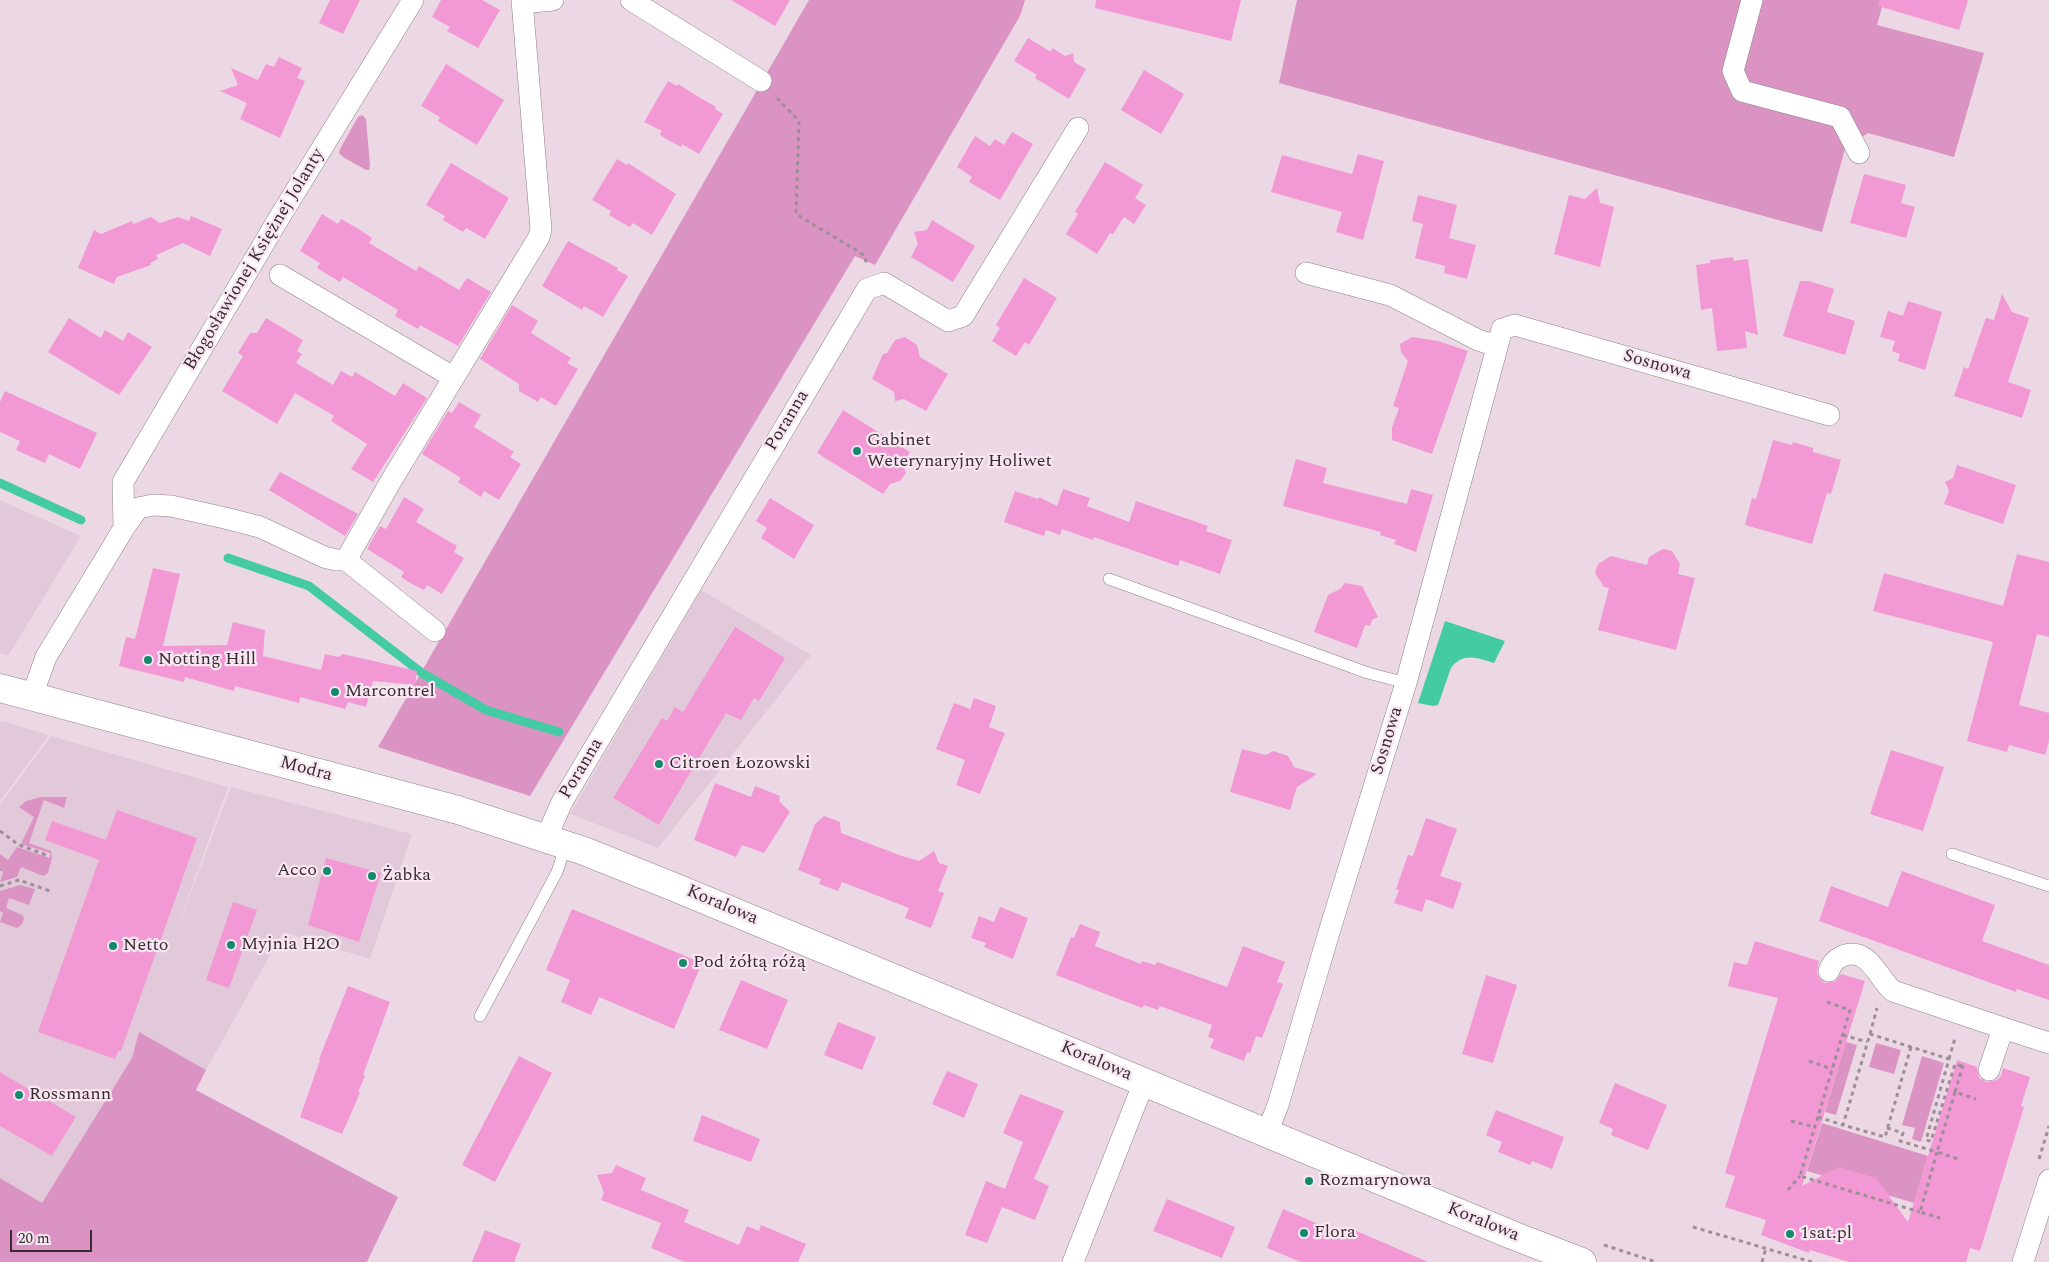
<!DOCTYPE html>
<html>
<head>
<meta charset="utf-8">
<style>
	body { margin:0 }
	#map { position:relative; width:2049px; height:1262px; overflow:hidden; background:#ecd8e4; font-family:Spectral,serif }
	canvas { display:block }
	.scale { position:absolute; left:10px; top:1230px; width:82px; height:22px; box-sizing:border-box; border:2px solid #352d32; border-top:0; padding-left:6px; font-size:15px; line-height:18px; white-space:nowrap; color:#352d32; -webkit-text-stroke:4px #f9e6f2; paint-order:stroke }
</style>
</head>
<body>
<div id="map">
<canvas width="2049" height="1262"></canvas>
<div class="scale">20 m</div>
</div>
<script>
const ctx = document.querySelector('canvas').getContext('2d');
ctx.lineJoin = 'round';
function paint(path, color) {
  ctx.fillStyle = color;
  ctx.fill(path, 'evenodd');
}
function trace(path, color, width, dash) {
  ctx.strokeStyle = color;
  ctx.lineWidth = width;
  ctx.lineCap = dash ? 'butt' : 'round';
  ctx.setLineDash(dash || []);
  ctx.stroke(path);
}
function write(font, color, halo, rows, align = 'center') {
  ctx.font = font + ' Spectral,serif';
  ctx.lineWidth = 4.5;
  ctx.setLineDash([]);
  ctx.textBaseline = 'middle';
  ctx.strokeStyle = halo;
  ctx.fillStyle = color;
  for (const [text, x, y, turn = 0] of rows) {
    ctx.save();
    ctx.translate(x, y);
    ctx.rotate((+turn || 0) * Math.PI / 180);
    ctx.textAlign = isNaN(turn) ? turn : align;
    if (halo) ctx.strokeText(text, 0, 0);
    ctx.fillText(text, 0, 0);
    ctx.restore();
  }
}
paint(new Path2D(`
	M0,500L81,536L8,656L0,653Z
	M701,590L811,655L658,848L570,814Z
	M2,721L49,735L0,801V722Z
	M51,736L228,787L168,952L231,787L412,834L370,959L283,932L206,1070L139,1033L133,1058L42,1204L0,1178V805Z`), '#e2c9d9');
paint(new Path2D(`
	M809,0H1025L1020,16L875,265L855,256L530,796L378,747Z
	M1297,0H1884L1877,25L1984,53L1954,157L1868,133L1845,149L1822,232L1279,83Z
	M362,115L366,119L370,165L369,170H366L343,157L339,153L340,149L358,117Z
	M41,797H67L64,808L44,800L29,843L51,851L52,858L48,873L43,876L21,867L17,877L0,882L3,872L0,867V854L8,860L17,847L50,858V853L21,844L34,817L19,807L26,801Z
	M20,885L35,889L29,905L9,898L6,908L22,915L24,918L22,924L17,928L0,922L3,913L0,911V891Z
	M139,1032L206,1070L196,1090L398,1197L367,1262H0V1178L42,1203L132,1058Z
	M1846,1042L1857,1045L1836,1115L1825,1112Z
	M1876,1043L1901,1050L1894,1074L1869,1067Z
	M1922,1056L1944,1063L1921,1142L1912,1139L1915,1128L1902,1125Z
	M1822,1123L1928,1156L1914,1203L1807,1171Z`), '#db93c3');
paint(new Path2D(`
	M1445,621L1505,641L1494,663C1477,658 1463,652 1451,668L1438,705L1433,706L1418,703Z`), '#44cba3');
trace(new Path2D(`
	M0,483L81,520
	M228,558L309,586L422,673L486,710L559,732`), '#44cba3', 9);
paint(new Path2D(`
	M330,0H360L343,34L319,23Z
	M441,0H482L500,10L478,48L447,31L450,27L432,17Z
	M731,0H790L775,26Z
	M1096,0H1241L1231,41L1095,8Z
	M1879,0H1968L1959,30L1878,6Z
	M1028,38L1051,52L1052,48L1065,56L1073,53L1074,62L1086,69L1069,99L1035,78L1037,75L1014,61Z
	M279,57L302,68L297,78L305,81L280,138L240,119L247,103L220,91L238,85L231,68L258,80L266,64L274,67Z
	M446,64L504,100L477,145L438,121L440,117L421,106Z
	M1144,70L1184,94L1161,134L1121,110Z
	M668,81L677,86L678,84L697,96L716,107L715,109L723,114L699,154L682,144L681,147L670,141L660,135L662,131L644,122Z
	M1012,132L1033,144L1000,200L969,182L972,177L957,167L975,136L990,146L995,139L1004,145Z
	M1358,154L1384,161L1363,240L1336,232L1342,212L1271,192L1282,155L1352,174Z
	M617,159L627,165L628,163L676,194L652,235L633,223L630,227L619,221L609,215L611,211L592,200Z
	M1105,162L1143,185L1135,198L1146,205L1134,224L1124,217L1113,234L1110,233L1097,254L1066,234L1078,214L1075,212Z
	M451,163L509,198L485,239L466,228L463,232L443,220L445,216L426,205Z
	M1864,174L1906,185L1901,203L1915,207L1906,238L1850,223Z
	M1597,188L1600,203L1614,207L1600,267L1554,254L1569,195L1585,199Z
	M1418,195L1457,205L1449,238L1476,245L1467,279L1444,273L1445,266L1415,258L1423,224L1412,221Z
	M322,214L338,224L341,219L357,228L372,238L369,243L416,271L419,266L459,290L467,278L491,292L458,346L420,325L418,329L395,316L398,310L343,277L340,282L317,268L320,263L300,251Z
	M191,216L222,229L210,256L183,243L156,255L158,259L150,263L151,265L117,277L114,284L78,268L94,230L101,234L132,221L133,224L151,217L160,223L178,217L189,221Z
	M932,220L975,246L953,282L911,257L918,244L914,232L927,230Z
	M568,241L618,268L617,270L628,276L603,317L584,306L582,310L542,286Z
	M1733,257L1734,261L1748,259L1758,335L1745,331L1747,348L1717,351L1712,308L1701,310L1696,265L1710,263V260Z
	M1024,278L1057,298L1029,345L1025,342L1016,356L992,341L1000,328L996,325Z
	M1800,281H1809L1834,289L1827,312L1855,321L1845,355L1783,336Z
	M2002,294L2012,312L2029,318L2008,382L2031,390L2022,418L1954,396L1964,367L1968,369L1986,318L1994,320Z
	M1908,301L1942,312L1925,370L1898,361L1900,354L1892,351L1895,341L1880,337L1888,311L1903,316Z
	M512,305L538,321L531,333L571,358L567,363L578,369L556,406L541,397L538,402L519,391V384L480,359Z
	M69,318L101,338L105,330L123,341L128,332L152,347L119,395L48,352Z
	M266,318L303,340L297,351L302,354L296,363L333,385L341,371L352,377L355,372L395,396L403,383L427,398L373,482L351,469L367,444L331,421L334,416L295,393L277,424L222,391L243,356L238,353L250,333H257Z
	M905,337L917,345L920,357L948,374L926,411L904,399L895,401L894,392L872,379L883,354L887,353L895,340Z
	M1412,337L1438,341L1468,351L1432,454L1392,440V428L1399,408L1393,406L1408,361L1401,352L1400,344Z
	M5,391L97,433L80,469L49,454L45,463L16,450L20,441L0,432V402Z
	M459,402L481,415L474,427L514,452L510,457L521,464L499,500L484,491L481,497L458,482L461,478L422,454L448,411L452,413Z
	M843,410L910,452L903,463L906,473L900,481L890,484L883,494L817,453Z
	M1773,440L1792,445L1793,442L1813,448V452L1841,460L1831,494L1827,493L1812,544L1745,525L1752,498L1756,499Z
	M1296,459L1327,468L1323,483L1407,504L1411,489L1433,495L1416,552L1394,544L1396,540L1380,535L1381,532L1283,506Z
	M1957,465L2016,485L2003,524L1944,504L1949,491L1945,482L1953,478Z
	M280,472L358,514L345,536L269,490Z
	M1063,489L1090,498L1087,506L1129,522L1136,501L1208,526L1206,531L1232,540L1220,574L1180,560L1178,566L1094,537L1093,540L1062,529L1060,535L1046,530L1044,536L1004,522L1015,491L1038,499L1039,497L1057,506Z
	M404,497L424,509L416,522L457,546L454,552L464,558L442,594L427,585L424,590L412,584L401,577L404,572L367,549L380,526L386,529Z
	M770,498L814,525L794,559L761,538L767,528L756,521Z
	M1663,549L1672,551L1680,564L1678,574L1695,578L1676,650L1598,630L1609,588L1604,587L1595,573L1598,564L1611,556L1647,565L1649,557Z
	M2017,554L2049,562V637L2037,634L2019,705L2049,713V741L2045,755L2009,745L2007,752L1967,741L1993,642L1873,611L1884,573L2003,606Z
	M153,568L180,574L163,646L227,645L233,622L265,630L263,656L321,670L325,654L338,657L343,654L417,671L415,685L373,681L366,707L348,702L345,709L300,697L299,703L235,686L234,691L185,677L184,682L119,666L126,637L135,639Z
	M1345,583L1362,586L1378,617L1372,620L1370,626L1365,625L1357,648L1314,632L1328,595L1340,589Z
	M735,627L785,658L759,701L754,698L741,720L726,713L659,825L613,798L662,718L667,721L675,707L683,712Z
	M974,698L996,706L989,727L1005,733L980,794L956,785L965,760L936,749L954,703L970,709Z
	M1242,749L1266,755L1273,751L1288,756L1294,767L1317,774L1297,787L1290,810L1230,792Z
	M1891,750L1944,767L1923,831L1870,814Z
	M715,783L751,797L755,786L780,796L779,801L790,812L764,853L742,845L736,857L694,840Z
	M117,810L197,838L121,1051H118L115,1059L38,1032L99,860L45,840L52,821L106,840Z
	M824,816L840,822L841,833L902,856L919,861L934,851L939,863L948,866L938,891L944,893L931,928L905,918L909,908L842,882L838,891L819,884L821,879L798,870L815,824Z
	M1426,818L1457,829L1440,876L1462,883L1453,909L1426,899L1422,912L1394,903L1399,890L1396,889L1408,855L1413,856Z
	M326,858L381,873L359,942L308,925Z
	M1902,871L1995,905L1982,941L2049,965V1000L2017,989L2016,992L1819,921L1831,886L1888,907Z
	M233,902L257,910L229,988L206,980Z
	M1000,907L1028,918L1013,959L984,947L986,943L971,938L979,916L994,922Z
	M572,909L702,963L674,1029L599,997L591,1015L561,1002L570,980L546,970Z
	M1080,924L1100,932L1095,946L1141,964L1142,961L1155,965L1157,962L1227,987L1243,946L1285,962L1277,982L1283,984L1262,1038L1256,1036L1250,1053L1247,1052L1244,1061L1210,1048L1214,1039L1208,1037L1212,1025L1160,1006L1158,1010L1144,1005L1142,1008L1056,975L1071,937L1074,938Z
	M1755,941L1819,961L1817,973L1820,979L1825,983L1836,981L1841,974L1865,981L1802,1186L1839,1167L1876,1178L1908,1222L1957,1060L1977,1067L1979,1078L1986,1082L1997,1080L2001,1076L2003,1068L2030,1077L2021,1106L2024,1107L1980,1251L1970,1248L1966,1262H1849L1810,1250L1809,1253L1761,1235L1766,1220L1725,1207L1735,1176L1725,1173L1778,998L1728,986L1734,962L1747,965Z
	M1486,975L1517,985L1493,1063L1462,1054Z
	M741,980L788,1000L767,1049L719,1030Z
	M348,986L390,1002L363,1075L365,1076L358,1092L360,1093L342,1134L300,1117L320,1060L319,1059Z
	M838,1022L876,1037L862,1070L824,1055Z
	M519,1056L552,1073L495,1182L462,1165Z
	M947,1071L978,1084L964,1118L932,1104Z
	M0,1072L76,1117L52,1156L0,1126Z
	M1615,1083L1667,1105L1648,1150L1611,1135L1613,1129L1599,1123Z
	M1020,1094L1064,1111L1034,1179L1049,1186L1035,1220L1002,1207L987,1243L965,1235L986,1181L1005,1189L1023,1142L1003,1133Z
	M1496,1110L1564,1137L1552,1169L1532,1161L1530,1165L1498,1152L1502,1142L1486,1135Z
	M702,1115L760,1139L751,1162L693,1141Z
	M616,1165L646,1178L641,1190L689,1210L684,1222L739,1245L747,1226L759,1231L761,1225L806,1244L798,1262H685L651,1248L661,1223L601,1200L604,1193L597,1175L612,1173Z
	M1167,1199L1235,1227L1222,1258L1153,1231Z
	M1283,1209L1349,1237L1352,1229L1428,1262H1301L1267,1248Z
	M485,1230L521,1244L514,1262H472Z`), '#f298d4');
const lane = new Path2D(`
	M1109,579L1368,673L1406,683
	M1952,854L2049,886
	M480,1016L557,872L566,845`);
const street = new Path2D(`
	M413,0L279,218L123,482L124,528L138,508L153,505L171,506L225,518L260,527L324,557L336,560H346L391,481L539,237L541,229L522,0
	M631,0L761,81
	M1752,0L1733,71L1742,91L1840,117L1859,153
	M522,3L553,0
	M1306,273L1390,295L1478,340L1497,346
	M280,275L453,377
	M346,560L435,631
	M32,696L46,657L124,528
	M546,838L562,802L867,289L884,283L948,321L963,316L1078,128
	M1829,971C1832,962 1837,958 1845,955C1870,948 1878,979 1893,991L2003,1028
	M1989,1070L2003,1028L2049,1043
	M1267,1133L1278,1105L1330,929L1406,683L1502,329L1515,325L1829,415
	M1073,1262L1144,1082
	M2023,1262L2049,1180`);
const secondary = new Path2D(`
	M0,688L458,810L584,851L674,887L1512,1235L1582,1262`);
trace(lane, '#91808b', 12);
trace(street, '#91808b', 22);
trace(secondary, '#91808b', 29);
trace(new Path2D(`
	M777,98L799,121L796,214L864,255L867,265
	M0,831L19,845L49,856
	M0,870L1,869
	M0,886L19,880L50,891
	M1827,1002L1850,1010L1800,1176L1920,1212
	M1870,1034L1877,1008
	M1843,1035L1867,1042
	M1911,1047L1885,1137L1843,1125L1870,1034L1949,1059L1926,1140L1931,1141L1955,1064L1962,1066
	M1949,1059L1955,1038
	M1809,1061L1832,1069
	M1963,1065L1955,1092L1976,1099
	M1955,1092L1937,1152L1958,1159
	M1818,1117L1843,1125
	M1791,1121L1815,1127
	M1887,1128L1903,1133L1900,1141L1937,1152L1920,1212L1940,1218
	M2039,1159L2049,1126
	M1788,1190L1800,1176
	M1693,1227L1812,1262
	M1604,1245L1656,1262
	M1762,1262L1766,1248`), '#9d8e97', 3, [4, 4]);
trace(lane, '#fff', 11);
trace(street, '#fff', 21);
trace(secondary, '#fff', 28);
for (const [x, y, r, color] of [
	[857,451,5,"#12896b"],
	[148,660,5,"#12896b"],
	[335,692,5,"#12896b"],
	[659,764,5,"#12896b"],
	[327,871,5,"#12896b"],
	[372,876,5,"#12896b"],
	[231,945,5,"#12896b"],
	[113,946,5,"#12896b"],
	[683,963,5,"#12896b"],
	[19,1095,5,"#12896b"],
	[1309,1181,5,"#12896b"],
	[1304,1233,5,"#12896b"],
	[1790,1234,5,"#12896b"]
]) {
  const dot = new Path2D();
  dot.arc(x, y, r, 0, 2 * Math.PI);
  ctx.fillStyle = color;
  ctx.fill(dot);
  trace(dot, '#f9e6f2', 2);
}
write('18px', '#352d32', '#f9e6f2', [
	["Błogosławionej Księżnej Jolanty",255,260,-59],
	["Sosnowa",1657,366,16],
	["Poranna",788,421,-59],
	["Sosnowa",1388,741,-73],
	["Poranna",582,769,-59],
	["Modra",306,770,15],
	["Koralowa",722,906,23],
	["Koralowa",1096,1062,23],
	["Koralowa",1483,1223,22]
]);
write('18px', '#352d32', '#f9e6f2', [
	["Gabinet",867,441],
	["Weterynaryjny Holiwet",867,462],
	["Notting Hill",158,660],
	["Marcontrel",345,692],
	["Citroen Łozowski",669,764],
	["Acco",317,871,"right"],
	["Żabka",382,876],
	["Myjnia H2O",241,945],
	["Netto",123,946],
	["Pod żółtą różą",693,963],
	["Rossmann",29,1095],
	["Rozmarynowa",1319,1181],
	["Flora",1314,1233],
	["1sat.pl",1800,1234]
], 'left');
</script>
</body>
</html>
